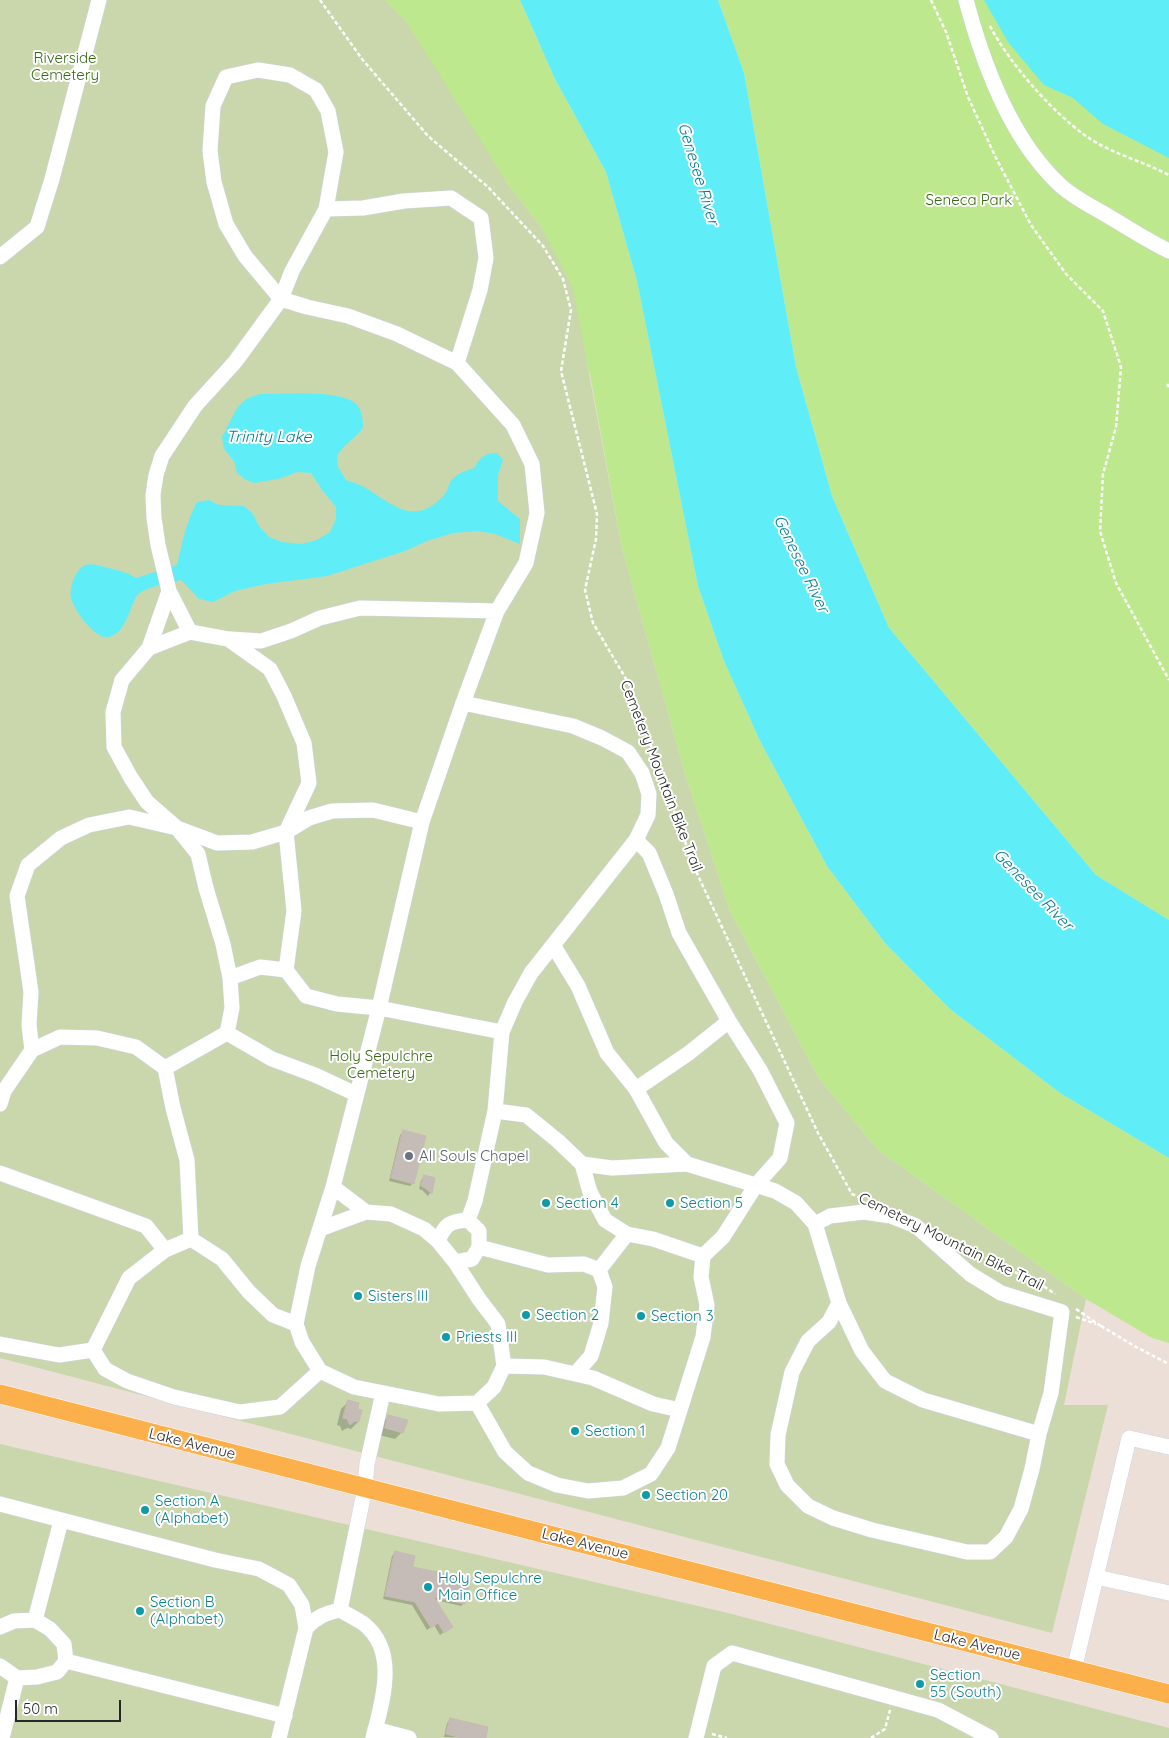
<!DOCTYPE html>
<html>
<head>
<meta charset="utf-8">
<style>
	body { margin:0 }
	#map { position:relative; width:1169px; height:1738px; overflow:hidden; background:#ecdfd7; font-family:Quicksand,sans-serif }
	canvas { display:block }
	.scale { position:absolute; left:15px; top:1700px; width:106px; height:22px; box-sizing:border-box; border:2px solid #272727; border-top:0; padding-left:6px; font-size:15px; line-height:18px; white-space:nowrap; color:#272727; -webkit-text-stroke:4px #fff; paint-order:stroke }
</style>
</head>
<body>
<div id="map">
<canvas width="1169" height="1738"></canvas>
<div class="scale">50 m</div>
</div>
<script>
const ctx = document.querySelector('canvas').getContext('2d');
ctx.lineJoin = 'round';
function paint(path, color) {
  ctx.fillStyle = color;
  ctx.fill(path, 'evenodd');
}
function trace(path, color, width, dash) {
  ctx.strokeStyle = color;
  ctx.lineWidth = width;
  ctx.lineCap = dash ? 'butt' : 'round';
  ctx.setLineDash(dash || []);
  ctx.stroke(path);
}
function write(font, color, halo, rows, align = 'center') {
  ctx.font = font + ' Quicksand,sans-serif';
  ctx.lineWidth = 4;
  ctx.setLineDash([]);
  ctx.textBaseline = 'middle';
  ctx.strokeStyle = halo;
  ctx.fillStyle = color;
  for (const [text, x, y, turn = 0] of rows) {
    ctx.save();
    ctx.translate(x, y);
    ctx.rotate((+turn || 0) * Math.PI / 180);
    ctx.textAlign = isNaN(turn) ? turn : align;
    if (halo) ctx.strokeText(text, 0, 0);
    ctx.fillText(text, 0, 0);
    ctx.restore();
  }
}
paint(new Path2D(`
	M385,0H520L555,79L606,172L637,281L698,586L724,661L760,741L827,866L885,943L950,1009L1060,1093L1169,1158V1343L1152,1338L1086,1299L878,1150L818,1077L730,911L685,774L622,549L590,374L542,228L509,186Z
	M718,0H1169V920L1096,875L889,628L832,496L796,367L744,73Z`), '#bee88e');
paint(new Path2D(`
	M0,0H385L406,21L509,186L542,228L573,288L622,549L685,774L730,911L818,1077L878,1150L1086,1299L1064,1405H1108L1052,1633L0,1358Z
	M0,1444L728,1613L1169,1728V1738H0Z`), '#cad7ad');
paint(new Path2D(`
	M520,0H718L744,73L796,367L832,496L889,628L1096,875L1169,920V1158L1060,1093L950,1009L885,943L827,866L760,741L724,661L698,586L637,281L606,172L555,79Z
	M984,0H1169V158L1103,124L1073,98L1044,85L1008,42Z
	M260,394C282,394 338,389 355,403C362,409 363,419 363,428C355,438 344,445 337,455L338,467L346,480C352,482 358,484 364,487C393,504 414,528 444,495C448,491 448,485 451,481C457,473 465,471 474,468C480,457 485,453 497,453L503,460L498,475V501L520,519V544L495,534L477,531L453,533L427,541L405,551L327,576L266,584L235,591L213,602L199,599L181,580C170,583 142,587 136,597C129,610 126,632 109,637C95,640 74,610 71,598C69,588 75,570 85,565C91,563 98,565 104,567C116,570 125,571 136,578L177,565C182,543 186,522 197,502L209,500L219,505L244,506L253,514L259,526L269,537L282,542L301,544L317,540L330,532L336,519V507L322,490L311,473L297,472L282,478L255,483L246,480L237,473L234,461L224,449L222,437L237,408L246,399Z`), '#5feef8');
paint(new Path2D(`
	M403,1132L413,1183L410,1186L389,1181L400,1135Z
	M424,1177L434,1179L430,1193L428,1196L422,1190L419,1189L421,1180Z
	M348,1402L356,1410L361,1411L358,1422L351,1429L347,1428L342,1431L340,1426L337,1425L341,1409Z
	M389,1416L402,1432L395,1439L379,1435L382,1423Z
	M395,1553L411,1568L464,1603L461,1606L435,1600L451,1627L440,1635L434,1625L427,1630L412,1605L383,1599L392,1556Z
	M450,1720L485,1738L444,1737L447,1723Z`), '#0003');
const building = new Path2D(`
	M403,1130L426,1136L414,1184L391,1178Z
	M424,1175L435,1178L432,1194L425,1188L421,1186Z
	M348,1400L359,1403L358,1409L362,1410L359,1422L355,1421L350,1425L347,1419L343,1418Z
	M388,1415L408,1420L403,1433L385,1428Z
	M395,1551L415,1556L413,1567L471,1579L465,1604L434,1597L453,1627L444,1633L438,1623L431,1628L415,1602L385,1596Z
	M450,1718L488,1727L486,1738H462L446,1734Z`);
paint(building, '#c6bcb7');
trace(building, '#c7bbb1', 1);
const minor = new Path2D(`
	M966,0C983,64 1010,138 1059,184C1071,196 1089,205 1103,213C1125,226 1146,240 1169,251
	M326,209L292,271L281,299L245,256L226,224L214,182L210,151L213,106L226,77L258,70L290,75L316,90L328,111L336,152L326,209L363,208L404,201L451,198L481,218L486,258L480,290L457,363
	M0,257L37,227L52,179L99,0
	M190,632L169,591L158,545L154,518L153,495L156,475L162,456L195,406L235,362L281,299L307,307L348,316L397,334L457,363L513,425L532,464L537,513L526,563L497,611L463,703L422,822L379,1008L333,1187L366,1212
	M230,639L261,641L291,631L320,618L360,608L497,611
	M149,648L169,591
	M463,703L573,726L602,738L628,752L642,773L649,794L648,815L636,840L531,973L515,1002L502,1032L495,1111L475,1201L468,1220
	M553,945L578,986L607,1053L636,1089L666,1143L687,1164L775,1191L796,1203L815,1224L839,1303L862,1351L885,1381L923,1400L1039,1434
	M230,978L260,967L286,970
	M227,1033L272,1059L315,1075L356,1094
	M32,1050L29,1025L31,992L17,896L28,865L61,838L89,825L129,817L177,828L217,843L252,842L286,832L309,818L332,811L373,810L422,822
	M165,1068L173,1108L187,1160L191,1239
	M636,1089L689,1053L729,1021
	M0,1104L4,1091L32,1050L60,1037L97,1038L136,1047L165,1068L227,1033L232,1008L230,978L223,944L206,888L198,854L177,828L147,802L131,778L114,747L113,712L122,680L149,648L190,632L228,639L270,669L284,696L304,743L309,783L286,832L294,911L286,970L306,996L337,1004L379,1008L502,1032
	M495,1111L526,1115L558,1141L582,1164L590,1192L605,1220L627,1234L653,1239L703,1256
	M582,1164L612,1168L687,1164
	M0,1173L146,1226L165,1250
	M815,1224L830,1216L864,1212L891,1216L916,1226L970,1274L1001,1293L1062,1312L1051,1393L1039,1434L1032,1469L1021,1509L1006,1537L990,1552H967L872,1530L833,1518L808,1506L787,1485L777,1464L778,1435L792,1372L808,1341L829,1322L839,1303
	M320,1229L366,1212L391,1214L424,1229L438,1241L455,1262L479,1299L498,1324L504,1366L494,1387L477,1403L439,1404L354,1387L320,1371L302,1342L296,1324L308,1266L333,1187
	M438,1241C445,1225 449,1221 468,1220L479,1231V1247L472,1259L455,1262
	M479,1247L548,1265L584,1264L599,1270L605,1287L601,1323L591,1356L576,1373
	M599,1270L627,1234
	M0,1344L59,1355L93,1350L129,1278L165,1250L191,1239L222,1259L249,1292L273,1315L296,1324
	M93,1350L105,1369L127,1381L174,1397L240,1412L280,1407L320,1371
	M504,1366L544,1367L593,1378L653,1404L680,1410
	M477,1403L505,1452L528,1473L557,1485L588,1491L623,1488L651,1474L668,1448L703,1337L707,1305L701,1277L703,1256L723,1237L756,1185L780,1158L787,1123L760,1070L729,1021L679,933L666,894L649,853L636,840
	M0,1504L215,1560L259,1569L289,1585L302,1605L306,1628L279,1738
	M1096,1577L1169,1593
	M340,1610L365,1488L367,1464L383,1393
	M35,1620L61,1521
	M0,1627L14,1621L35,1620L50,1629L64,1644L66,1661L57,1672L37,1677L17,1678L0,1666
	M306,1628C316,1617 326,1613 340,1610C348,1615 357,1619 364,1624C399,1652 382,1702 373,1738
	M66,1661L285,1716
	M1074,1670L1129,1438L1169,1447
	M375,1729L409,1738
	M2,1738L17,1678
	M696,1738L714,1666L732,1653L938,1710L991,1738`);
const major = new Path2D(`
	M0,1394L1169,1694`);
trace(minor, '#ccd5e2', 16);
trace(major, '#fff', 20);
trace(new Path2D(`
	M320,0L362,59L428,136L488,187L543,246L563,279L571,310L561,371L597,514L596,539L585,590L593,623L629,684L694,867L818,1133L852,1194L861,1198
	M931,0L946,32L968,97L996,158L1031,225L1066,274L1103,311L1121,367L1116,427L1103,474L1100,531L1116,583L1169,680
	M990,26C1010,64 1051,111 1086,136C1110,153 1142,161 1169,175
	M1167,384L1169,387
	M962,1247L1042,1285L1055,1294
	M1076,1309L1101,1326
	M1076,1317L1096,1324
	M1101,1326L1136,1347L1169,1364
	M712,1734L727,1738
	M871,1738L885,1729L890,1710`), '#fff', 2.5, [4, 2.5]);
trace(minor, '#fff', 15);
trace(major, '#fcb04c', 19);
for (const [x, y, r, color] of [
	[409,1156,5,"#6b7280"],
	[546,1203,5,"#0f9aa8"],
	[670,1203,5,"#0f9aa8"],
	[358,1296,5,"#0f9aa8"],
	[526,1315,5,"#0f9aa8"],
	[641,1316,5,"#0f9aa8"],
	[446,1337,5,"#0f9aa8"],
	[575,1431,5,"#0f9aa8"],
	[646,1495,5,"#0f9aa8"],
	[145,1510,5,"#0f9aa8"],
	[428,1587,5,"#0f9aa8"],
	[140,1611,5,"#0f9aa8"],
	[920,1684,5,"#0f9aa8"]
]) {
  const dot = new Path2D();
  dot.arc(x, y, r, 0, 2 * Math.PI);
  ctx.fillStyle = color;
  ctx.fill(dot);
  trace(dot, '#fff', 2);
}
write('15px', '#366913', '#fff', [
	["Riverside",65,58],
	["Cemetery",65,75],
	["Seneca Park",969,200],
	["Holy Sepulchre",381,1056],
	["Cemetery",381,1073]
]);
write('15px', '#272727', '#fff', [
	["Cemetery Mountain Bike Trail",661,776,69],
	["Cemetery Mountain Bike Trail",951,1242,26],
	["Lake Avenue",192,1444,14],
	["Lake Avenue",585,1544,14],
	["Lake Avenue",977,1645,14]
]);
write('15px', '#5b616d', '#fff', [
	["All Souls Chapel",419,1156]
], 'left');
write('15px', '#0d838f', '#fff', [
	["Section 4",556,1203],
	["Section 5",680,1203],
	["Sisters III",368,1296],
	["Section 2",536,1315],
	["Section 3",651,1316],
	["Priests III",456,1337],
	["Section 1",585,1431],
	["Section 20",656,1495],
	["Section A",155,1501],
	["(Alphabet)",155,1518],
	["Holy Sepulchre",438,1578],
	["Main Office",438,1595],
	["Section B",150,1602],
	["(Alphabet)",150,1619],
	["Section",930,1675],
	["55 (South)",930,1692]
], 'left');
write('italic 16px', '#047d93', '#fff', [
	["Genesee River",698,174,73],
	["Trinity Lake",269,437],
	["Genesee River",801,564,64],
	["Genesee River",1033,890,46]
]);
</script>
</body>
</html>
